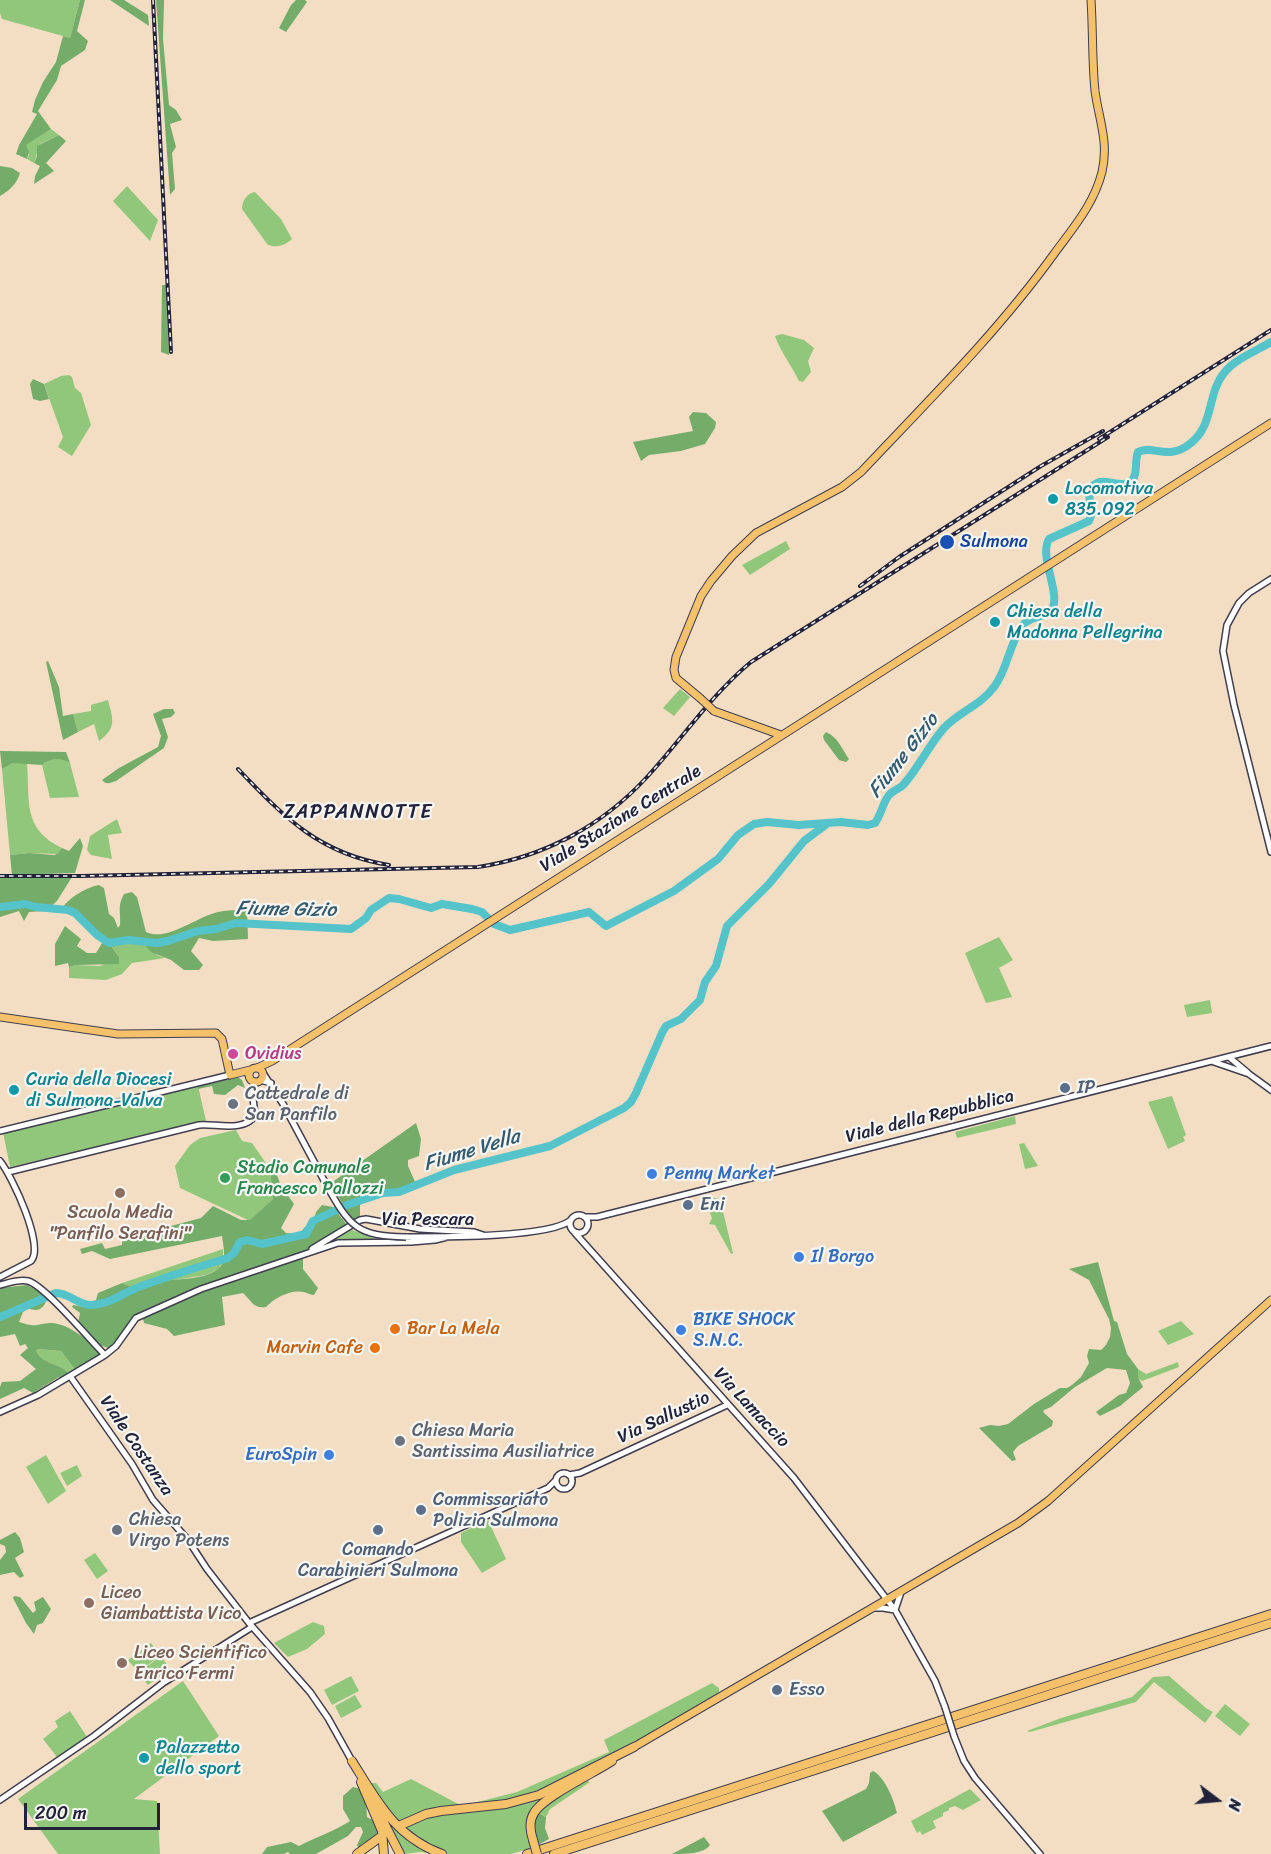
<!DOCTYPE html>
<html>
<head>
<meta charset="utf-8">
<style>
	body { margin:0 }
	#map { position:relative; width:1271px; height:1854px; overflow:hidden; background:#f3dec4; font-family:Sriracha,sans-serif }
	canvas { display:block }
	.north { position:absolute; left:1187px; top:1770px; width:60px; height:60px; -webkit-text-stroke:4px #f6f6f2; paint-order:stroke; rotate:106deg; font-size:16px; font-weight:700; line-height:24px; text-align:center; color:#22223b }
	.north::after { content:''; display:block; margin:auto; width:21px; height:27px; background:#22223b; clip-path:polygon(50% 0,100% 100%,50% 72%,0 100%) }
	.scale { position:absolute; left:24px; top:1803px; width:136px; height:27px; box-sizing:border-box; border:3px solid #22223b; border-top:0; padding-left:8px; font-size:18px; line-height:21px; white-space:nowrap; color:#22223b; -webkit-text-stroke:4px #f6f6f2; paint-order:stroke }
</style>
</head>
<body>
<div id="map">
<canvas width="1271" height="1854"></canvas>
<div class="north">N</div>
<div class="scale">200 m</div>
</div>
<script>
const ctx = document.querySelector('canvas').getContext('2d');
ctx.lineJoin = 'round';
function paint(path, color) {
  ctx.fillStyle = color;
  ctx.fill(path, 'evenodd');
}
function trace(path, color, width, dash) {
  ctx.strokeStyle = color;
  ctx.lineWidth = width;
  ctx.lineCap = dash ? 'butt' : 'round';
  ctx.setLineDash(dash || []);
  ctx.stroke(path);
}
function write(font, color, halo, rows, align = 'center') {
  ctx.font = font + ' Sriracha,sans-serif';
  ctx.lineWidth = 4.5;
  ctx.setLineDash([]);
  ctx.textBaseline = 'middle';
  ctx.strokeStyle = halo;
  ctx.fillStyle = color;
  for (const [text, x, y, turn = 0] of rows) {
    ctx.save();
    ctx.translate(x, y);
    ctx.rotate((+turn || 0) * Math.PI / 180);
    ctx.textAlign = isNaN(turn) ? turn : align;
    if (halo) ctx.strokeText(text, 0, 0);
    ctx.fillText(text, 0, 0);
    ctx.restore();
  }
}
paint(new Path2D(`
	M0,0H80L70,38L2,19L0,13Z
	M51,129L59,135L40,144L34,163L27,159L29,155L25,145Z
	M127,186L158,220L150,241L113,201Z
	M255,192L281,219L292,239C286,245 275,249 267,244L242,209C242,201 247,193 255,192Z
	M782,334L804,340L814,348L808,361L811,372L803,382L799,381C792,366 781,353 775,336Z
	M69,375L72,377L75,388L81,393L91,425L72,456L58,447L63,437L44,384L61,376Z
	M786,541L790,549L750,575L742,565Z
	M680,689L690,697L674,716L663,708Z
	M108,700C113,719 117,728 99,741L94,724L78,732L73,714L91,711V705Z
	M62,758L70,763L79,797L50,798L42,765L50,760Z
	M13,763H27C30,801 22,829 62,848L57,854L29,853L10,855L2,769Z
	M117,819L122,833L108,835L112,859L91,855L87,850L90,836Z
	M999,937L1013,960L999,968L1012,997L986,1003L965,953Z
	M138,938L157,955L165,958L132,963L122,974L106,980L69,978V967L76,965L100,966L119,957L111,946L120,939Z
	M1210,1000L1212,1013L1187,1017L1184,1005Z
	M198,1086L206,1121L10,1167L3,1132Z
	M1172,1096L1186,1135L1183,1137L1185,1141L1168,1149L1148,1102Z
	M1015,1116L1016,1124L957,1138L955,1132Z
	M236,1130L242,1141L252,1143L270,1169L273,1199L250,1221L180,1188L175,1166L190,1145L200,1138Z
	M1024,1143L1038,1166L1025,1169L1019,1144Z
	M708,1197L720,1199L733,1253L731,1254L715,1225L709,1224L712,1218L709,1211Z
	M350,1229L378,1240L317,1248Z
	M223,1249V1261L219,1268L215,1271L206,1275L162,1282L139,1290L122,1283Z
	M1181,1321L1194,1334L1168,1345L1158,1331Z
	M38,1349L61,1351L74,1368L77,1370L69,1374C60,1362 44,1366 36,1351Z
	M1178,1362L1179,1367L1142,1381L1138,1378V1369L1146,1374Z
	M46,1455L66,1491L48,1504L26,1467Z
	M77,1465L82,1476L67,1486L60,1473Z
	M488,1520L506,1559L482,1573L461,1542V1533Z
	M95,1553L108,1571L97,1579L84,1560Z
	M313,1622L324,1626L325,1634L307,1649L288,1657L274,1643Z
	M151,1643L160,1656L138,1672L128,1660Z
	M161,1656L170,1669L148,1685L138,1673Z
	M351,1676L359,1691L332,1705L324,1690Z
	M1169,1676L1206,1708L1213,1712L1205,1723L1154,1682L1136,1702L1030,1732L1027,1731L1061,1718L1132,1697L1153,1677Z
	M183,1681L219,1736L134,1799L157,1801L160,1854H58L18,1799Z
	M712,1683L719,1688V1695L559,1784L513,1802L460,1808L398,1825L371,1783H376L383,1792L411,1779L462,1806L517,1792L609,1752L604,1740Z
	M355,1695L362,1707L341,1718L335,1706Z
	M1225,1704L1250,1724L1240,1736L1215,1716Z
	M70,1711L87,1737L57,1757L43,1739L58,1727L55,1721Z
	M586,1780L590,1782L550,1809L546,1817L538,1813L545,1804Z
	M558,1788L538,1805L532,1848L511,1854H446L401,1826L430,1817L515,1806Z
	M970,1789L981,1800L963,1810L955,1806L949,1808V1810L943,1813V1816L933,1821L936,1828L922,1835L920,1831L917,1833L911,1821Z
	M386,1818L435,1854L420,1852L405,1854Z`), '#91c77a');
paint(new Path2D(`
	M80,0H85L77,31L88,41L85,50L61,66L57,80L38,111L51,129L26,145L29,152L27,159L16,154L19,145L37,114L32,112L35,100L43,82L56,62L63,36L70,38Z
	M110,0H124L148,15L149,26Z
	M156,0H164V2L163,39L169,105L176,110L182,120L170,124L176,147L172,153L175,189L170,195Z
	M296,0H305L307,2L286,32L279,28L291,5Z
	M59,135L66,141L46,163L54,171L34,184L35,176L40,166L34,163L37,156V146Z
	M0,166L12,168L20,173C17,184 9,191 0,196Z
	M162,285H166L169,355L161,352Z
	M33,379L44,384L49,399L40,401L33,399L30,384Z
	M693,412L706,413L716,422L715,428L705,444L681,451L649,455L641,461L633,442L693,431L689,417Z
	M48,661L59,687L63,716L73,714L78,732L63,740L46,662Z
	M164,709H173L175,713L171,717L162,719L168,737L164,748L116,781C110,783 106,785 102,780L119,768L158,747L161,736L153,714Z
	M826,732C838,737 842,749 849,759L846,762L839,760L824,740L823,736Z
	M0,751L66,752L70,763C59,757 52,758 42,765L13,763L2,769Z
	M80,838L83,846L75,873L12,875L10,855L29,853L54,855L57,854L62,848L69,851Z
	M72,877L57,901L46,911L29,912L24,921L19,911L0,917V878Z
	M99,885L104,888L109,914L114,918L118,928L120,925C121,912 117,907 124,894L132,892L137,897L146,932C167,942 196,917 218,912C227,910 237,910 247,910L248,939L213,941L199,938L191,951L203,965L199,970H184L171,960L151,952L138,938L120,939L111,946L119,957V964L76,965L69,967L68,963L55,966V944L65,926L81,939L77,946L87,953H96L104,940L76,911L63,907C70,897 87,887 99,885Z
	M238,1077L242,1080L245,1088L238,1085L225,1095L214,1094L212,1086L198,1089V1086Z
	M416,1123L421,1139L419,1156L408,1160V1166L416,1184L400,1190L366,1192L360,1195V1217L354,1220L345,1209L331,1183Z
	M270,1169L277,1175L281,1186L294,1204L281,1228L286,1233L299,1234L305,1227L313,1224L316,1212L322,1205L333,1207L347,1225L302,1253L211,1283L142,1311L131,1319L115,1344L108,1348L97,1344L78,1323L80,1313L72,1307L73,1305L85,1307L96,1300L98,1293L122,1283L139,1290C148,1287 157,1283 166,1281C181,1278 208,1280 220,1267C227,1259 223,1245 222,1236L110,1259L92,1251L82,1254L80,1249L102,1243L105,1249L122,1245V1239L201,1218L213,1206L241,1220H250L273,1199Z
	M303,1256V1269L318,1288L314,1295C311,1295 308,1293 304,1292C291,1289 274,1298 266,1307C253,1309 251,1300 243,1293L222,1297L225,1325L174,1336L167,1329L144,1323L143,1319L146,1315L206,1288Z
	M1098,1262L1114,1321L1117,1322L1127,1354L1138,1369V1377L1143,1387L1120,1406L1100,1416L1096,1412L1119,1395L1126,1393L1130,1383L1126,1370L1107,1368L1075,1387L1051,1407L1044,1410L1043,1412L1053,1421L1052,1426L1018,1446L1013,1452L1016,1460L1012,1461L979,1428L990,1425L999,1426L1008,1424L1034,1404L1060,1388H1067L1072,1385L1081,1377L1089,1363L1087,1356L1089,1349L1101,1350L1106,1345L1110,1337L1111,1328L1109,1319L1089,1280L1069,1269Z
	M27,1285L42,1293L46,1301C43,1310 36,1312 28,1308L23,1312L19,1322C37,1328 35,1324 51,1323C69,1323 92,1343 102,1355L77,1370L74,1368L61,1351L38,1349L36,1351C44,1366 60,1362 69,1374L63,1378L59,1377L33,1393L24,1388L0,1399V1387L2,1382L20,1381L36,1369L20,1355L28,1348L25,1344L20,1346L15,1334L0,1337V1288Z
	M15,1532L20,1538L24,1552L15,1558L24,1576L20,1578L14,1572L0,1575V1560L6,1552L5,1546L0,1544V1540Z
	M14,1596L20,1597L33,1613L36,1610L34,1602L43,1597L51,1609L43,1623L37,1625L34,1634L26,1623L13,1598Z
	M873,1771C885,1777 894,1800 897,1813L843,1842L822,1811L866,1789L869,1783L870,1773Z
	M353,1787L361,1789L366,1800L367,1817L376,1822L381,1835L359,1850L357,1845L363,1832L361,1827H356L348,1836L316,1854H290L288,1852L284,1854H262L267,1847L291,1842L299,1846C314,1838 337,1830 350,1821L343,1809V1796Z
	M538,1813L546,1817L545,1828L549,1839L538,1845C534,1833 531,1825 538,1813Z
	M704,1837L710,1845C704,1854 685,1854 672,1854Z`), '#74ac6a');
trace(new Path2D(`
	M0,907L25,904L36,907L68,910L75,913L97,935L109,943L128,940L157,943L168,941L198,931L216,929L236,923L351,929L366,918L371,910L389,898L399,899L431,908L442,904L472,909L482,912L494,924L510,930L589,912L606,926L674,891L718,859L738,835L754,824L767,822L799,825L841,822L868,825L875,823C881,815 883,802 889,795C893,790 900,789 904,784C919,767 929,745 944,728C959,712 981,705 994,687C1008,669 1009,643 1023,625C1030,616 1045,618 1051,610C1063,597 1038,557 1049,539L1089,521C1096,510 1083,495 1094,485C1104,476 1119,489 1130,482C1139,476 1134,461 1138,452C1153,444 1168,462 1191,443C1214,425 1207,394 1224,373C1235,359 1256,351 1271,342
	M0,1317L56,1293C69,1293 78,1305 91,1305C109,1305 122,1293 139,1287C168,1276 198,1267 228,1258L234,1253L240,1242L247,1240L262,1244L306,1234L313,1221L347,1205L383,1193L399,1192L454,1170L550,1146L624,1108L631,1102L636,1093L662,1033L666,1026L681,1019L700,1000L705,982L716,966L727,926L769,884L804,841L828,823`), '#55c3ca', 8);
const minor = new Path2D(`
	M1271,579L1249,593L1239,603L1227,625L1223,651L1234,705L1271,852
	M1229,1057L1248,1073
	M1214,1062L1249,1074L1271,1090
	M263,1073L283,1104L327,1186
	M260,1080L271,1083
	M0,1131L230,1075
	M0,1161C12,1176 45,1246 31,1261L0,1277
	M8,1172L199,1125C214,1123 245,1133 255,1115L252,1090L256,1082
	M570 1224a9 9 0 1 1 18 0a9 9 0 1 1-18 0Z
	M585,1217H597L1271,1046
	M575,1233L794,1478L895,1610L935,1681L945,1707
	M406,1237C438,1237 550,1238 571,1220
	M312,1249L360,1220L366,1219L420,1229L474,1232L483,1235
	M0,1285C8,1283 19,1279 28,1281C44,1285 90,1340 105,1355
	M70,1376L132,1464L153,1500L188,1540L207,1569L249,1623L310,1692L328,1718L352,1761
	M0,1412L38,1395L105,1355L116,1346L136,1318L201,1289L338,1243L411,1242L435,1240L447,1237
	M556 1481a8 8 0 1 1 16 0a8 8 0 1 1-16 0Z
	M569,1475L580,1473L727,1405
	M873,1608H883L895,1610
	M895,1610L901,1592
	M249,1623L548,1488L556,1480
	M954,1736L964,1761L975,1778L1040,1854
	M0,1800L94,1736L163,1683L252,1627`);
const major = new Path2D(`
	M700,698L676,678L674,670L676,657L701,596L711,581L732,556L756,533L842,487L861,472C928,401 997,333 1054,254C1073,228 1094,204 1102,172C1109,142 1099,120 1095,91C1092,61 1093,30 1091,0
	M714,711L781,735
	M0,1017L118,1034L216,1033L222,1039L230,1075L250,1070
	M249 1075a7 7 0 1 1 14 0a7 7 0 1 1-14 0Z
	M257,1068L272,1061L1271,423
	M634,1747L1018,1523L1048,1501L1271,1300`);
const highway = new Path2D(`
	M352,1761C377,1801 395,1837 442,1854
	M361,1782L382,1831L384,1854
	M375,1805L400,1854
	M401,1825L426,1814L441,1811L506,1804L539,1795L634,1747
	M533,1840C530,1831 529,1821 534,1813C543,1797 594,1773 612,1761
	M357,1854L379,1838
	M527,1854L1271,1614
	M554,1854L1271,1623`);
trace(minor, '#413e50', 8);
trace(major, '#413e50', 9);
trace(highway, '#413e50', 10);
trace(minor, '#fff', 5);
trace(major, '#f5c16b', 7);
trace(highway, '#f5c16b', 8);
const rail = new Path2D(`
	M153,0L171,352
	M1099,439L1271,330
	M860,586L899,557L1041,466L1103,431
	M238,769C284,817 319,854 389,865
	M0,876H81L478,867C544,857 602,826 647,777C682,739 711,695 751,662L1108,437`);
trace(rail, '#22223b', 4);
trace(rail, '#f6f6f2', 1.5, [4.5]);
const minorBridge = new Path2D(`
	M327,1186C350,1227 357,1236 406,1237
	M945,1707L954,1736`);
const majorBridge = new Path2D(`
	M700,698L714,711`);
const highwayBridge = new Path2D(`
	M533,1840L537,1854`);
trace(minorBridge, '#413e50', 8, []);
trace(majorBridge, '#413e50', 9, []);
trace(highwayBridge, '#413e50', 10, []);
trace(minorBridge, '#fff', 5);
trace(majorBridge, '#f5c16b', 7);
trace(highwayBridge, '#f5c16b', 8);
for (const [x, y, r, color] of [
	[1053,499,6,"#0f9aa8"],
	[947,542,8,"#1a4fb4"],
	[995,622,6,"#0f9aa8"],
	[233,1054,6,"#d1479c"],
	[1065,1088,6,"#5c6f8a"],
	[14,1090,6,"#0f9aa8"],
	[233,1104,6,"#6b7280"],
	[652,1174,6,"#3f7fe0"],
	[225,1178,6,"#2e9e5b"],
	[120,1193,6,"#8d6e63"],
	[688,1205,6,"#5c6f8a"],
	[799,1257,6,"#3f7fe0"],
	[395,1329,6,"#e8710a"],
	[681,1330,6,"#3f7fe0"],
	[375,1348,6,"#e8710a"],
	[400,1441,6,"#6b7280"],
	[329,1455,6,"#3f7fe0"],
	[421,1510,6,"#5c6f8a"],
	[117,1530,6,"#6b7280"],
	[378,1530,6,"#5c6f8a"],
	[89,1603,6,"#8d6e63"],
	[122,1663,6,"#8d6e63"],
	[777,1690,6,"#5c6f8a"],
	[144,1758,6,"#0f9aa8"]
]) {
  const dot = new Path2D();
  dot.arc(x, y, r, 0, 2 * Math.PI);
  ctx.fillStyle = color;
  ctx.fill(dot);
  trace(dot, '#f6f6f2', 2);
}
write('18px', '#0d838f', '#f6f6f2', [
	["Locomotiva",1065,489],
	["835.092",1065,510],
	["Chiesa della",1007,612],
	["Madonna Pellegrina",1007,633],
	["Curia della Diocesi",26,1080],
	["di Sulmona-Valva",26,1101],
	["Palazzetto",156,1748],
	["dello sport",156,1769]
], 'left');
write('18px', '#164399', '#f6f6f2', [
	["Sulmona",960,542]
], 'left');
write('18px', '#22223b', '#f6f6f2', [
	["Viale Stazione Centrale",621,819,-32],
	["Viale della Repubblica",930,1117,-14],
	["Via Pescara",428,1220],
	["Via Lamaccio",751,1408,47],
	["Via Sallustio",664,1418,-25],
	["Viale Costanza",136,1446,56]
]);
write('18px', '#b23c85', '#f6f6f2', [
	["Ovidius",245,1054]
], 'left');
write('18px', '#4e5e75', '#f6f6f2', [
	["IP",1077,1088],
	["Eni",700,1205],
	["Commissariato",433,1500],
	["Polizia Sulmona",433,1521],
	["Comando",378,1550,"center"],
	["Carabinieri Sulmona",378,1571,"center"],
	["Esso",789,1690]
], 'left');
write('18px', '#5b616d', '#f6f6f2', [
	["Cattedrale di",245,1094],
	["San Panfilo",245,1115],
	["Chiesa Maria",412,1431],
	["Santissima Ausiliatrice",412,1452],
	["Chiesa",129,1520],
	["Virgo Potens",129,1541]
], 'left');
write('18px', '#27864d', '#f6f6f2', [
	["Stadio Comunale",237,1168],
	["Francesco Pallozzi",237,1189]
], 'left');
write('18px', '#366cbe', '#f6f6f2', [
	["Penny Market",664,1174],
	["Il Borgo",811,1257],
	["BIKE SHOCK",693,1320],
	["S.N.C.",693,1341],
	["EuroSpin",317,1455,"right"]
], 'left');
write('18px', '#785e54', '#f6f6f2', [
	["Scuola Media",120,1213,"center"],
	["\"Panfilo Serafini\"",120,1234,"center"],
	["Liceo",101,1593],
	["Giambattista Vico",101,1614],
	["Liceo Scientifico",134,1653],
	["Enrico Fermi",134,1674]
], 'left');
write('18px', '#c56008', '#f6f6f2', [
	["Bar La Mela",407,1329],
	["Marvin Cafe",363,1348,"right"]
], 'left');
write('italic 20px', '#345a6d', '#f6f6f2', [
	["Fiume Gizio",904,756,-52],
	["Fiume Gizio",286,910,1],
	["Fiume Vella",472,1151,-17]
]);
ctx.letterSpacing = '1.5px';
write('20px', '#22223b', '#f6f6f2', [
	["ZAPPANNOTTE",358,813]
]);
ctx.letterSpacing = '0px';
</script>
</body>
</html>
